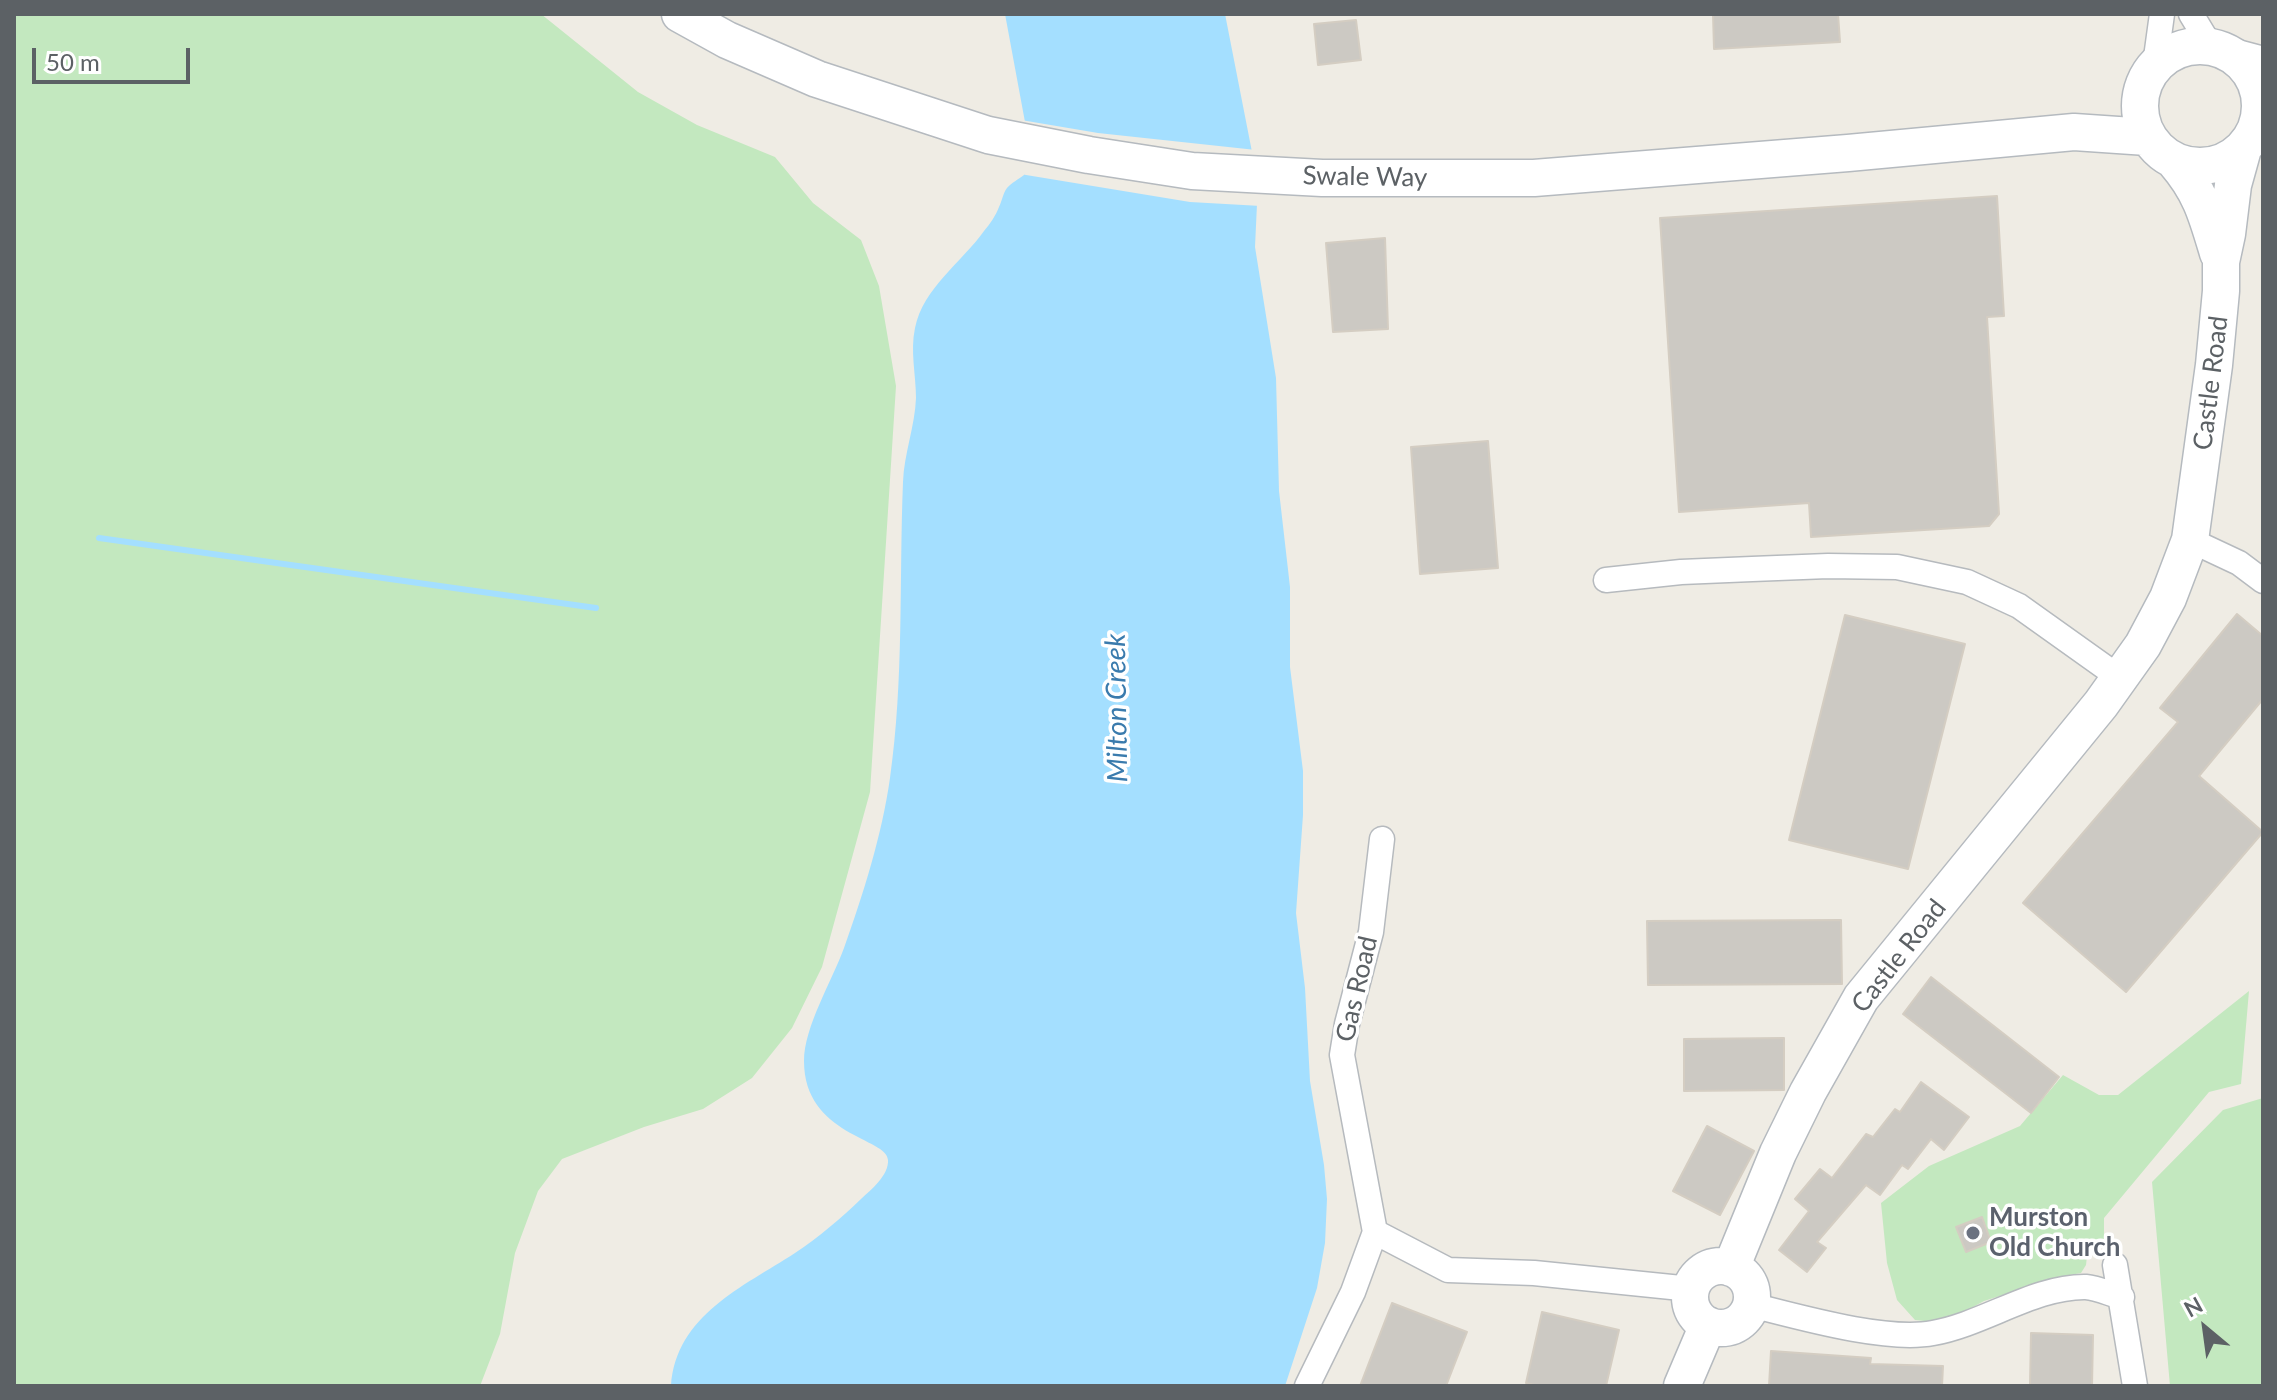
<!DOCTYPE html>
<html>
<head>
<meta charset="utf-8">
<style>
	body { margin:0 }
	#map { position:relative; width:2277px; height:1400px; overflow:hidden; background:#efece4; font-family:Lato,sans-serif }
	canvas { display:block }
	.frame { position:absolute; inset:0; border:16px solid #5c6165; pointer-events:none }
	.north { position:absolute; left:2165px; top:1288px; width:80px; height:80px; -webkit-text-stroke:6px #fff; paint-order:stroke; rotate:331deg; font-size:22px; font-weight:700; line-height:32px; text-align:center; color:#5c6165 }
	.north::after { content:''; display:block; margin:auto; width:28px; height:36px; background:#5c6165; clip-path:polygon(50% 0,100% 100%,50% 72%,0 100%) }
	.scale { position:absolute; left:32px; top:48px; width:158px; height:36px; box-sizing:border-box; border:4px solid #5c6165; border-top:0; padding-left:10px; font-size:24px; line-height:28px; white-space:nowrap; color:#5c6165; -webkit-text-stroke:6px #fff; paint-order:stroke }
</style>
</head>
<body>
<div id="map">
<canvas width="2277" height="1400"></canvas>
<div class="frame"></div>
<div class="north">N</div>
<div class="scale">50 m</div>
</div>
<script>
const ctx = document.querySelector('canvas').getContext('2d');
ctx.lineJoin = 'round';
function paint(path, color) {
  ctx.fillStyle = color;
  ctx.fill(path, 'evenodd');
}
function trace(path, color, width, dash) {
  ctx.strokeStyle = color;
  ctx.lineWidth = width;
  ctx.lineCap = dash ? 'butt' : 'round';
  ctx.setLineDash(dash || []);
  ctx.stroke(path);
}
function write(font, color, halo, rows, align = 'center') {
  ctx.font = font + ' Lato,sans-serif';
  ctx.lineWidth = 7;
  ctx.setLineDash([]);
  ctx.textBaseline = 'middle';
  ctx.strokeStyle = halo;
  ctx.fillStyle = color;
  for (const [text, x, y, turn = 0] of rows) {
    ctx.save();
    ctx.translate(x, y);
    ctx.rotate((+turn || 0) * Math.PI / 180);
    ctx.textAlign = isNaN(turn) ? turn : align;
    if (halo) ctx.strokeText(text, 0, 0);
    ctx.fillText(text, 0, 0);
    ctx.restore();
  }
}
paint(new Path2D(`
	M14,14H541L638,92L697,125L775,157L813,203L861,240L879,286L896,386L870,792L822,967L792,1028L752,1078L703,1109L644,1127L562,1159L538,1191L515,1253L500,1334L480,1386H14Z
	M2249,991L2241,1084L2209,1092L2104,1218V1240L2087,1256L2086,1265L2081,1273L2059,1277L1984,1301L1944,1323L1915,1320L1897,1300L1887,1263L1881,1203L1929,1166L2020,1126L2063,1075L2099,1095H2118Z
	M2263,1098V1386H2170L2152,1182L2223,1110Z`), '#c3e8bf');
paint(new Path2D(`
	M1005,14H1225L1252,152L1257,204L1255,247L1276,378L1279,491L1290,587V667L1303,771V815L1296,913L1305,988L1310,1081L1324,1165L1327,1199L1325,1243L1317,1288L1285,1386H671C676,1315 743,1287 795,1253C819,1237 840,1219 861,1199C871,1190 889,1175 888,1160C888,1138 804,1136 804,1061C804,1027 832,981 844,948C863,895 882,835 890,778C904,680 899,581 903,482C904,454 915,426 916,398C916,375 910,351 915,328C923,288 962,262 984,231C990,224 996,215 999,207C1002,201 1003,193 1007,188C1011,183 1019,179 1024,175L1025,122Z`), '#a4dfff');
paint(new Path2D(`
	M1021,120L1098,133L1256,150L1261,206L1190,202L1020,174Z`), '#efece4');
trace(new Path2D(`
	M99,538L596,608`), '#a4dfff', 6);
const building = new Path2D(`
	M1713,14H1838L1840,42L1714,49Z
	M1356,20L1361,60L1318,65L1314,24Z
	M1997,196L2004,316L1987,317L1999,514L1989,526L1811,537L1809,503L1679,512L1660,218Z
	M1385,238L1388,329L1333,332L1326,243Z
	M1488,441L1498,568L1420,574L1411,447Z
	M2237,614L2263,636V699L2199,776L2263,832L2126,992L2023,903L2178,722L2160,708Z
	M1845,615L1965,644L1908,869L1789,840Z
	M1841,920L1842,984L1648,985L1647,921Z
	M1931,977L2059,1077L2031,1113L1903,1014Z
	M1784,1038V1090L1684,1091V1039Z
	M1921,1082L1969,1117L1944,1150L1931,1139L1908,1169L1902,1165L1880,1195L1866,1185L1817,1242L1826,1248L1807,1272L1779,1250L1809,1211L1795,1199L1820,1169L1832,1178L1866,1134L1873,1137L1895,1109L1900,1112Z
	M1707,1126L1754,1151L1720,1215L1673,1191Z
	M1982,1217L1991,1242L1966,1252L1956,1227Z
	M1392,1303L1467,1332L1446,1386H1360Z
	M1542,1312L1619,1330L1606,1386H1538L1526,1383Z
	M2031,1333L2093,1335L2092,1386H2030Z
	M1771,1351L1871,1358L1870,1364L1943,1366L1942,1386H1769Z`);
paint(building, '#ccc9c3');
trace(building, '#d4cdc2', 2);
const minor = new Path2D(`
	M2191,14L2211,47
	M2155,65L2162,14
	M2190,540L2239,563L2263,581
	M1606,580L1681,572L1752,569L1828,566L1897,567L1967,582L2019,606L2120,678
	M1375,1232L1448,1270L1534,1273L1691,1289
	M2115,1265L2135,1386
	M1751,1305C1799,1317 1886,1342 1933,1333C1984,1324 2035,1286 2086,1287C2098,1288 2110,1294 2122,1297
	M1307,1386L1353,1292L1375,1232L1342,1055L1347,1024L1371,932L1382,839`);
const tertiary = new Path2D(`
	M2233,55L2263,63
	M2260,109L2263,108`);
const secondary = new Path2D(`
	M680,14L727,40L817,79L988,135L1089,155L1192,171L1322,178H1534L1848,153L2074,132L2147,137
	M2140 106a60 60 0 1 1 120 0a60 60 0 1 1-120 0Z
	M2175,162C2201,192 2207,216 2218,253
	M1690 1297a31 31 0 1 1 62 0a31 31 0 1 1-62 0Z
	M1731,1268L1778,1153L1808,1092L1861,998L2101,704L2143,645L2168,598L2190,540L2214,365L2221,291V262L2227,234L2233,185L2243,149
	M1682,1386L1708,1325`);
trace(minor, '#b6babe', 27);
trace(tertiary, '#b6babe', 35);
trace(secondary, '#b5babf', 39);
trace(minor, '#fff', 24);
trace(tertiary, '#fff', 32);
trace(secondary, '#fff', 36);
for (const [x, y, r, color] of [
	[1973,1233,8,"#6b7280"]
]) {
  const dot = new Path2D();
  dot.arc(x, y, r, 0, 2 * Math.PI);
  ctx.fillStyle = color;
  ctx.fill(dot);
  trace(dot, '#fff', 3);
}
write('26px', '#5c6165', '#fff', [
	["Swale Way",1365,177,1],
	["Castle Road",2211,383,-83],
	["Castle Road",1899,956,-52],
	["Gas Road",1357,989,-77]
]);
write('bold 26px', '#5b616d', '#fff', [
	["Murston",1989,1218],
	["Old Church",1989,1248]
], 'left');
write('italic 28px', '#3a7bad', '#fff', [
	["Milton Creek",1117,708,-91]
]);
</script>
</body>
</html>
